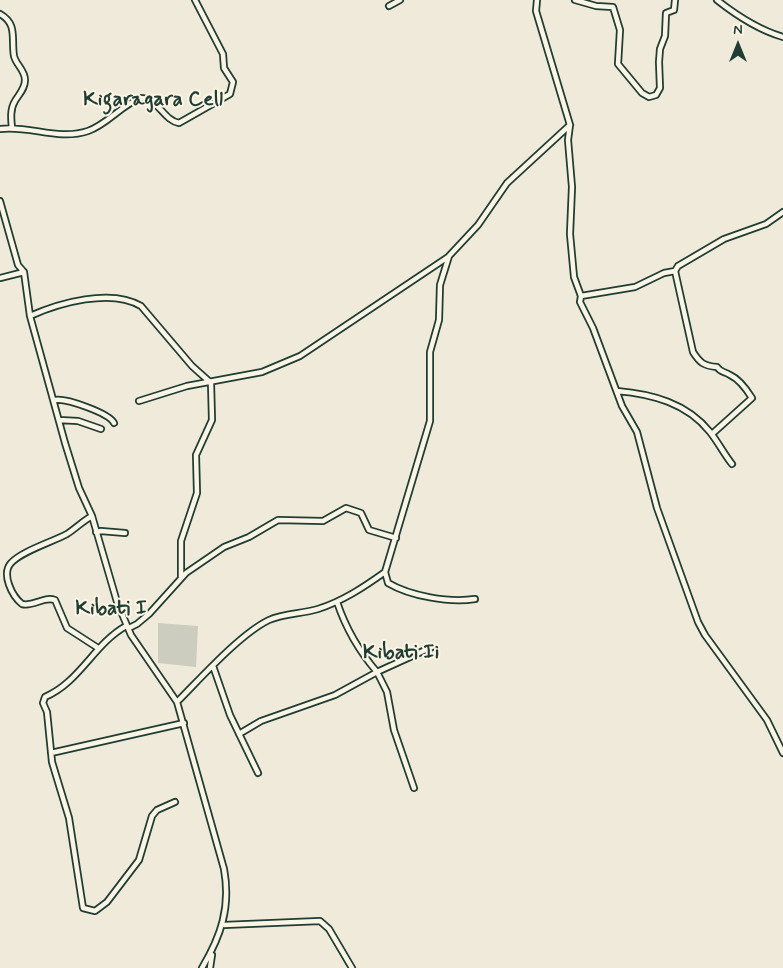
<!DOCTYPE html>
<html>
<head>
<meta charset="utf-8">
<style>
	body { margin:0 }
	#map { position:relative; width:783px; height:968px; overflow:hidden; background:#efeada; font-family:Mynerve,sans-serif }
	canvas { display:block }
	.north { position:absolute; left:713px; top:20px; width:50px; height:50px; -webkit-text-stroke:4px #fcf5e5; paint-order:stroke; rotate:0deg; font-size:14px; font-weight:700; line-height:20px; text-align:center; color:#1f3d34 }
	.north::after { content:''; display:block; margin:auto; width:18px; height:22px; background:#1f3d34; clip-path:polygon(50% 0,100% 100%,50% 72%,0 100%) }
</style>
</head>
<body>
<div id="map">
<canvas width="783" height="968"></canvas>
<div class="north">N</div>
</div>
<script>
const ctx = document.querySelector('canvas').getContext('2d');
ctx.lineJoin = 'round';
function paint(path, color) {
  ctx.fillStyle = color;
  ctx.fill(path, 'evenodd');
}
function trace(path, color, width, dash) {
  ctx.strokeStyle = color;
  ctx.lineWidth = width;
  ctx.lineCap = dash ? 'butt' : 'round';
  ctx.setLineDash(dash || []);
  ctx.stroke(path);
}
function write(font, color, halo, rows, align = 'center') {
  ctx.font = font + ' Mynerve,sans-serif';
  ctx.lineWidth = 4;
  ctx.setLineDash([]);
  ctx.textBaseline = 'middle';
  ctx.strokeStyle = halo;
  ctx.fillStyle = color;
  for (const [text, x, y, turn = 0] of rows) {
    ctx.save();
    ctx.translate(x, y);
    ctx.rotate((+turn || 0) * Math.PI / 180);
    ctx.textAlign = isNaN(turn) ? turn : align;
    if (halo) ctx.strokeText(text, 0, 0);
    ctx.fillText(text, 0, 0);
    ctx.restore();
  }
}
paint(new Path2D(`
	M158,623L198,626L196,667L158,663Z`), '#cccdbf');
const minor = new Path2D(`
	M537,0L536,11L570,125L568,140L572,187L570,234L574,277L581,296L580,302L593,328L622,406L637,432L657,508L698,622L705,635L767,720L783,753
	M575,0L596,6L613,7L620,30L618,64L642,93L649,97L656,95L660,88L659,62L660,49L665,36L666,13L674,10L675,0
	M717,0C736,15 759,30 783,37
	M389,6L400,0
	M0,14C18,24 11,39 14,56C16,65 25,70 25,80C25,89 19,94 15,101C10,109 11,119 12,128
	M0,129C30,125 58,141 88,131C108,124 121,105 141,98C159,99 163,120 179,123L230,94L233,82L224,68L223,54L195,0
	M0,201L18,265L24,272L30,316L65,443L79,488L92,516L117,602L131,635L177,702L224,869C231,907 221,936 202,968
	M675,271L693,352C700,363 704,366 717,367C721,373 724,371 730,375C739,379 747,390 752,398L712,434
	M0,278L24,272
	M581,296L635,287L664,273L675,271L678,266L724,239L766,224L783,212
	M30,316C59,303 111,288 141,306L192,366L211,383L212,420L196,455L197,493L181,541V577
	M617,391C652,394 687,403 710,432C718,442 724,454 732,464
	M55,400C66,398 109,413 114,423
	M139,401L187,386L262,372L300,356L448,257
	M59,420L78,421L101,429
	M92,516C83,521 76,528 67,534C52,542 22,551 11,563C1,574 12,596 22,604C34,607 43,596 55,600L67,628L98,648
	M96,532L101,531L125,533
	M385,572L388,583C410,596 449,603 475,599
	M337,602C346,629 358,650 377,672L432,647
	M126,626C94,644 80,682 45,697L43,703L47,712L52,762L69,818L83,908L95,911L107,902L139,860L152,816L157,810L175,802
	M129,628L137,624L149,614L186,573L224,547L249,537L278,520L323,521L346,508L361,513L369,530L396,538
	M213,666L230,715L258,773
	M177,702C201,678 240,634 269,620C284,613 302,614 318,609C343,601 364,587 385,572L430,421V352L439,320L440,285L449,256L478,225L507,183L570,125
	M239,734L261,721L335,695L377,672L387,692L394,730L414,788
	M51,753L184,723
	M224,925L320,921L329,929L352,968
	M210,968L212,955`);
trace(minor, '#1f3d34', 8);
trace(minor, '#fcf5e5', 4.5);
write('bold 21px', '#1f3d34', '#fcf5e5', [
	["Kigaragara Cell",153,101],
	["Kibati I",111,610],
	["Kibati Ii",401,654]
]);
</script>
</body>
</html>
